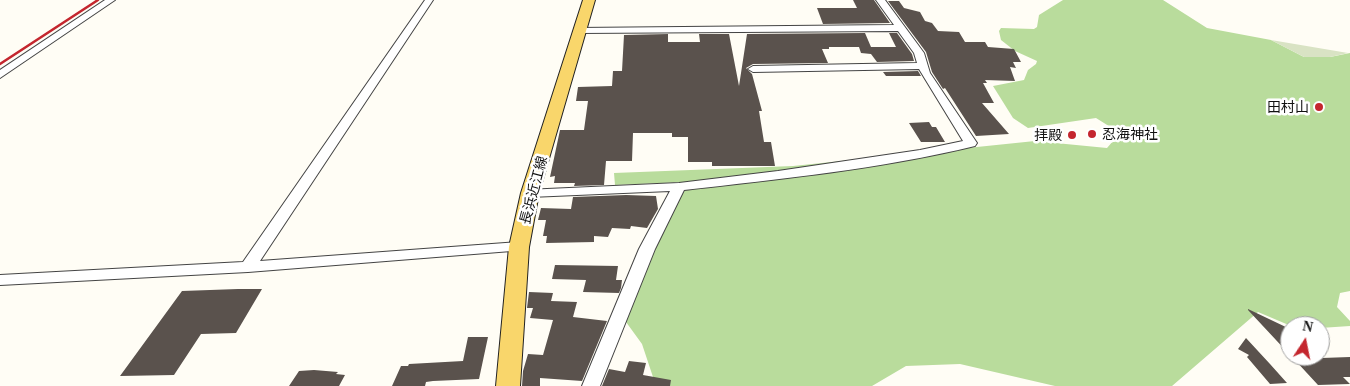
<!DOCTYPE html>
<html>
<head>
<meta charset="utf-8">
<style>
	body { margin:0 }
	#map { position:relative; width:1350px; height:386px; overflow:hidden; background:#fffdf5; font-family:Georgia,serif }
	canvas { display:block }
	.north { position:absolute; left:1280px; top:316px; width:50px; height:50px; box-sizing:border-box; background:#fff; border:1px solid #a0a0a0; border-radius:50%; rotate:11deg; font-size:14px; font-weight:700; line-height:20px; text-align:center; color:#111 }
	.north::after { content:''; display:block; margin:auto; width:18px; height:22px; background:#c4262e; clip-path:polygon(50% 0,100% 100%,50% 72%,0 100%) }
</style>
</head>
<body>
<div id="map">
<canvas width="1350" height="386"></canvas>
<div class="north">N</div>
</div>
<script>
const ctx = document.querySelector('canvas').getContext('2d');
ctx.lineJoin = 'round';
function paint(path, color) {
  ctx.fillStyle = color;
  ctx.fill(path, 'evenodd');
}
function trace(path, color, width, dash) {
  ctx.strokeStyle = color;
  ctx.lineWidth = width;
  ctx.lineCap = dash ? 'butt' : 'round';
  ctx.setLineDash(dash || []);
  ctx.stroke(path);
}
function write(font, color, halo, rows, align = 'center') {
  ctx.font = font + ' Georgia,"Noto Sans JP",serif';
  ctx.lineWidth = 5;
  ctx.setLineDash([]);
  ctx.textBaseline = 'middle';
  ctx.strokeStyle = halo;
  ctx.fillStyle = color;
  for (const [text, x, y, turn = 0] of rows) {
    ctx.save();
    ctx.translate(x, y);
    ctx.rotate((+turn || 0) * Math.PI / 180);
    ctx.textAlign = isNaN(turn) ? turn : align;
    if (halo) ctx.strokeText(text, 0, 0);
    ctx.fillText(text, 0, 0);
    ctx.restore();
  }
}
paint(new Path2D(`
	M1063,0H1163L1207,28L1271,40L1304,57H1330L1350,53V291L1340,293L1337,307L1350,321V326L1320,328V326H1291L1258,312L1172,386H1055L960,364L906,366L872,386H656L642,344L626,322L639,279L686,182L615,185L614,173L793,166L1035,141L1107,148L1120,133L1096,118L1028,128L1013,118L993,86L1024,80L1028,70L1036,64L1037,61L1015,51L1001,40L999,31L1001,28L1034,29L1037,27L1039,15Z`), '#b9dc9c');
paint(new Path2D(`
	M1271,40L1348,53L1330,57H1304Z`), '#d9e3c4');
paint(new Path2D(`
	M853,0H874L890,23L823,24L817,8H857Z
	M888,1H899L904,8L920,12L925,21L932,23L938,31L959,32L965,42H985L988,47L1014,49L1021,62H1013L1016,68L1010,67L1015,81L985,80L987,83H983L994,103H982L1009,134L976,136L945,88L943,89L932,72L926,52Z
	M865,33L871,47H896L889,33H897L912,54L914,61L877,62L871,54L861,53L859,47H829V49H822L828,63L753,64L746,68L752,74L762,111H759L764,142H771L775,166H712V162H688V137H672V133H633L632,161H606L604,185L574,186L575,183H554L555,176L550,177L560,130H584L588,101H576L578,87L612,86L613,71H622L624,35L668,34V42H700L699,34H729L739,86L747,34Z
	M918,71L921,76H886L883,72Z
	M929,122L932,127H936L945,142H921L909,123Z
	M626,195L656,196L658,209L647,228L631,226L630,229L612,228L608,237L594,236V242L546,243L547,236H543L546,220H538L541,208L571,209L573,197Z
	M555,265L618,266L616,280H622L621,288L619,293L583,292L586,280L552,279Z
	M238,289H262L236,333L201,334L174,375L120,376L182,291Z
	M529,292L553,293L551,301L577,302L573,317L607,321L582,381L540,378V386H522L523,371L528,354L543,355L553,320L530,318L533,308H527Z
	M1248,309L1290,329V355L1248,310Z
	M468,337H488L479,379L433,381L426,382L425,386H392L401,366H408L409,364L463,361Z
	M1246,338L1270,364L1287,383L1270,384L1247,357L1249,355L1238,349Z
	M1350,357V377H1343L1350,384L1318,385L1294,359Z
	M629,361L646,363L643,375L671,380L670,386H602L609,369L625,372Z
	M314,370L338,372L336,374L345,375L339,386H289L299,371Z`), '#5a524d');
const minor = new Path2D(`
	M105,0H115L0,78V70Z
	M425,0H433L260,261L519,242L524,244L527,247L524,250L248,272L0,285V275L243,262Z
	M876,0H885L924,53L930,73L977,143L975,146C880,169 781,179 684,190L655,249L600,386H582L639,249L670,191L530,197L523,193L525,190L679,183L778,171L920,150L963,141L919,69L753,72L748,69L753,66L917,63L914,53L898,31L580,33L577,32V28L894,25Z`);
const major = new Path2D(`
	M583,0H595L539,193L529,247L520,386H496L509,247L521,193Z`);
trace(minor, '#444', 2);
trace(major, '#222', 2);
paint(minor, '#fff');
paint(major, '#f9d66b');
trace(new Path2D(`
	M0,64L98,0`), '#c4262e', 2.5);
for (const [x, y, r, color] of [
	[1319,107,5,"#c4262e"],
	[1092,134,5,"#c4262e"],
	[1072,135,5,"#c4262e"]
]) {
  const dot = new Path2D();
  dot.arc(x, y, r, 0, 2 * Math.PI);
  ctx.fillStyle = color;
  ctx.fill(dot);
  trace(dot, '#fff', 2);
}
write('14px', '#111', '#fff', [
	["田村山",1309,107],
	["忍海神社",1102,134,"left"],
	["拝殿",1062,135]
], 'right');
write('14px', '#111', '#fff', [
	["長浜近江線",533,190,-75]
]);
</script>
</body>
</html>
